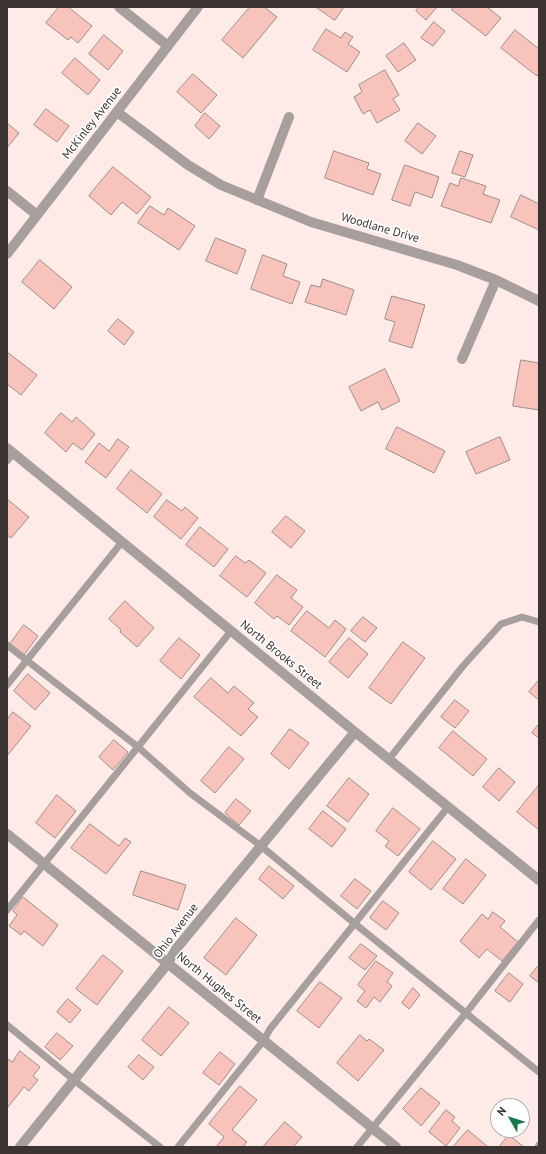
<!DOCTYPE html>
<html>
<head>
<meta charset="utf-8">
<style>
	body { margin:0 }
	#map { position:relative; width:546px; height:1154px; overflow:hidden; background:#feebe8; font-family:"PT Sans",sans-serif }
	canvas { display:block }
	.frame { position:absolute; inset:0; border:8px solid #3b3433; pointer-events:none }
	.north { position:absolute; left:490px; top:1098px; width:40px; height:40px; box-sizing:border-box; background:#fff; border:1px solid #b1aead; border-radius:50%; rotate:309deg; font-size:11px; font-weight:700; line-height:16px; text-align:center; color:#3b3433 }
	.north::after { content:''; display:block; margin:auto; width:14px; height:18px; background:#1a764c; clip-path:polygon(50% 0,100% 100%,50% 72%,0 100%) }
</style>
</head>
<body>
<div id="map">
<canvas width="546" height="1154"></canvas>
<div class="frame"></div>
<div class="north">N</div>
</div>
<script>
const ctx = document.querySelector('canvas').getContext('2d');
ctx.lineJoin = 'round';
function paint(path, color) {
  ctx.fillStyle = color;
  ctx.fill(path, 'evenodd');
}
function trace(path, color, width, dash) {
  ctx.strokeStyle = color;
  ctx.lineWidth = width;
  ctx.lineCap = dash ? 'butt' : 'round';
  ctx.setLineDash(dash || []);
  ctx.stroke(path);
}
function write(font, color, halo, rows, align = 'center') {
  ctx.font = font + ' "PT Sans",sans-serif';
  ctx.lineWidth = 3.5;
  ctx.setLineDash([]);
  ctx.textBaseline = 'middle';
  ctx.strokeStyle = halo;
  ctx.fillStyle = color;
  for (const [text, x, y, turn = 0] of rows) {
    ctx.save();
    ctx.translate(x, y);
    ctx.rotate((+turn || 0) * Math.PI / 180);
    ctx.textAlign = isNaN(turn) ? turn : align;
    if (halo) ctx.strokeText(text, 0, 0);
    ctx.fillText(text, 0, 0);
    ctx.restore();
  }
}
const building = new Path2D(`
	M59,7H68L92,26L78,43L71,37L68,40L46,23Z
	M250,7H264L277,17L243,58L222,40Z
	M316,7H344L335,20Z
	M419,7H437L426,20L416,11Z
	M454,7H487L501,18L486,36L452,10Z
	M434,22L445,31L433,46L421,38Z
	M326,29L341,38L345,32L353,37L348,44L360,52L347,72L313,50Z
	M515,30L539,49V73L537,76L501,48Z
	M104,35L123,51L108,70L89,54Z
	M404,43L416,60L398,72L386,56Z
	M75,58L100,80L88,95L62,73Z
	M385,70L399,95L393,99L400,110L377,123L370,110L363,114L354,97L362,92L359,85Z
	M193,74L217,95L201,113L177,92Z
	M46,109L69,126L57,142L34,125Z
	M205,113L220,126L209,139L195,126Z
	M7,123L19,133L7,148Z
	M418,123L436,136L422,154L405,141Z
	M334,151L369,163L367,169L381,174L373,195L325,178Z
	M460,151L473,155L465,177L452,173Z
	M405,165L439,177L432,198L415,192L410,206L392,200Z
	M113,167L151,197L137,214L122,202L111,215L89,196Z
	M461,178L486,186L483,194L500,200L491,223L441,206L450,183L458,186Z
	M521,195L539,204V230L511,217Z
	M150,206L164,215L168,208L195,226L179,250L138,223Z
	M216,238L246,250L237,274L206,261Z
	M263,255L287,264L283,276L300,282L292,304L251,289Z
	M40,260L72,287L54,309L22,282Z
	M323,279L354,290L346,315L305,302L311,285L320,287Z
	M392,296L425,305L412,348L389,341L395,322L385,319Z
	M118,319L134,332L124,345L108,331Z
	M7,352L37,375L21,395L7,384Z
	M521,360L539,363V413V410L513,406Z
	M385,369L400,401L382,410L378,402L361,411L349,387Z
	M61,413L72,422L76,417L95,434L82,450L73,443L66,452L45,433Z
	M397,427L445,451L434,473L386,449Z
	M500,437L510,460L476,474L466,452Z
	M118,439L129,447L106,478L85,462L99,443L109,451Z
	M131,470L162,494L147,513L117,489Z
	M7,499L29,517L11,538L7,535Z
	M167,500L182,511L185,507L198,518L181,539L154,517Z
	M286,516L305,531L291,548L272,532Z
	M200,527L228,549L214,567L186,545Z
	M236,556L245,563L249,560L266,573L247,597L220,576Z
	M277,575L297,590L291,598L303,607L289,625L277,616L274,619L255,603Z
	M125,601L154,628L137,647L120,632L121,630L109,619Z
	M307,611L329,628L335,620L346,629L325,657L291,631Z
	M363,617L377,628L365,642L351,631Z
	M24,625L38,636L24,655L10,644Z
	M179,638L200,655L181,679L160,661Z
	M349,638L368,654L348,678L329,662Z
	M403,642L425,658L391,704L369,688Z
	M28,674L50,693L35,710L14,691Z
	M211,678L228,693L234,686L254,703L248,709L258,717L241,736L194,697Z
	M539,680V700L529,692Z
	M455,700L469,711L455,728L441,717Z
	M13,712L31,726L7,756V720Z
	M539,724V738L532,733Z
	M290,729L309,743L289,769L271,754Z
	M453,731L487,759L473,776L439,748Z
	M114,740L128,752L113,770L99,757Z
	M229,747L244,759L215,793L201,781Z
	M499,768L515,782L499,801L483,787Z
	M349,778L369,794L348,822L327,806Z
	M539,785V830L517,812Z
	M57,795L76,811L55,838L36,823Z
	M236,799L251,811L239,825L225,813Z
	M393,808L420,829L398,856L385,846L389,841L376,831Z
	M323,811L346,829L332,847L309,829Z
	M90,824L119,846L125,838L131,842L106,874L71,848Z
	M433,841L456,859L431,890L409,872Z
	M466,859L486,875L463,904L443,889Z
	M269,866L294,886L283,899L259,879Z
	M141,871L186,885L178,910L133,895Z
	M355,879L371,891L357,909L341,896Z
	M23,897L58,925L43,946L24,931L21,935L9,926L17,915L13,911Z
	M383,901L399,913L386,930L370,918Z
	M493,912L505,921L500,927L518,942L502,961L487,949L479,958L460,941L482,914L488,919Z
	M236,918L257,935L226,975L204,958Z
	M361,944L377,956L365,970L349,958Z
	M103,955L123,971L97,1005L76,989Z
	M376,961L393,973L387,982L392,986L380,1002L374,997L366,1008L357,1001L365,991L358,985Z
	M539,965V983L530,976Z
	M509,973L523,984L510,1002L495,991Z
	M320,982L342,998L319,1028L297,1011Z
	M413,988L420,995L409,1009L402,1003Z
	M68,999L81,1010L70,1023L57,1012Z
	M169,1007L189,1023L161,1056L142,1040Z
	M57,1033L73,1046L60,1060L45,1047Z
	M360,1035L367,1041L369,1039L384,1050L358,1081L337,1063Z
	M20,1051L40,1067L33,1076L38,1080L29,1091L24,1087L8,1107L7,1106V1058L12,1062Z
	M220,1052L235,1064L219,1085L203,1073Z
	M139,1055L154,1067L143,1080L128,1067Z
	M240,1086L257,1100L232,1130L247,1142L243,1147H216L224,1137L209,1124Z
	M421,1088L440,1103L421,1126L403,1109Z
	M446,1110L455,1117L452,1121L460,1128L446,1146L429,1132Z
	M285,1122L302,1137L293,1147H263Z
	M468,1130L488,1147H453Z
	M509,1135L524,1147H499Z`);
paint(building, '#f8c3ba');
trace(building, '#9e8d8a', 1);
trace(new Path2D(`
	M7,461L13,454
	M7,645L138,747L190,793L261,846L354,923L539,1072
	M7,685L122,542
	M389,759L463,666L501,624L522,617L539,622
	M7,910L231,631
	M7,1025L74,1080L160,1147
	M178,1147L264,1040L270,1029L448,807
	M357,1147L466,1013L539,920
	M538,1147L539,1145`), '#a79f9e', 7);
trace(new Path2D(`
	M119,7L168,46
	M117,112L188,165L221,185L311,222L457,265L496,280L539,301
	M257,200L289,117
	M462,359L496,280
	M7,448L355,732L539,880
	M7,834L396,1147
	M20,1147L168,963L176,949L355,732`), '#a79f9e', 10);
trace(new Path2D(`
	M7,191L37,215
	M7,254L198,7`), '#a79f9e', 10);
write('12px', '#3b3433', '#fff', [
	["McKinley Avenue",92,123,-52],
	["Woodlane Drive",380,228,16],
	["North Brooks Street",281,655,39],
	["Ohio Avenue",176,931,-53],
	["North Hughes Street",219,988,39]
]);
</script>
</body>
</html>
